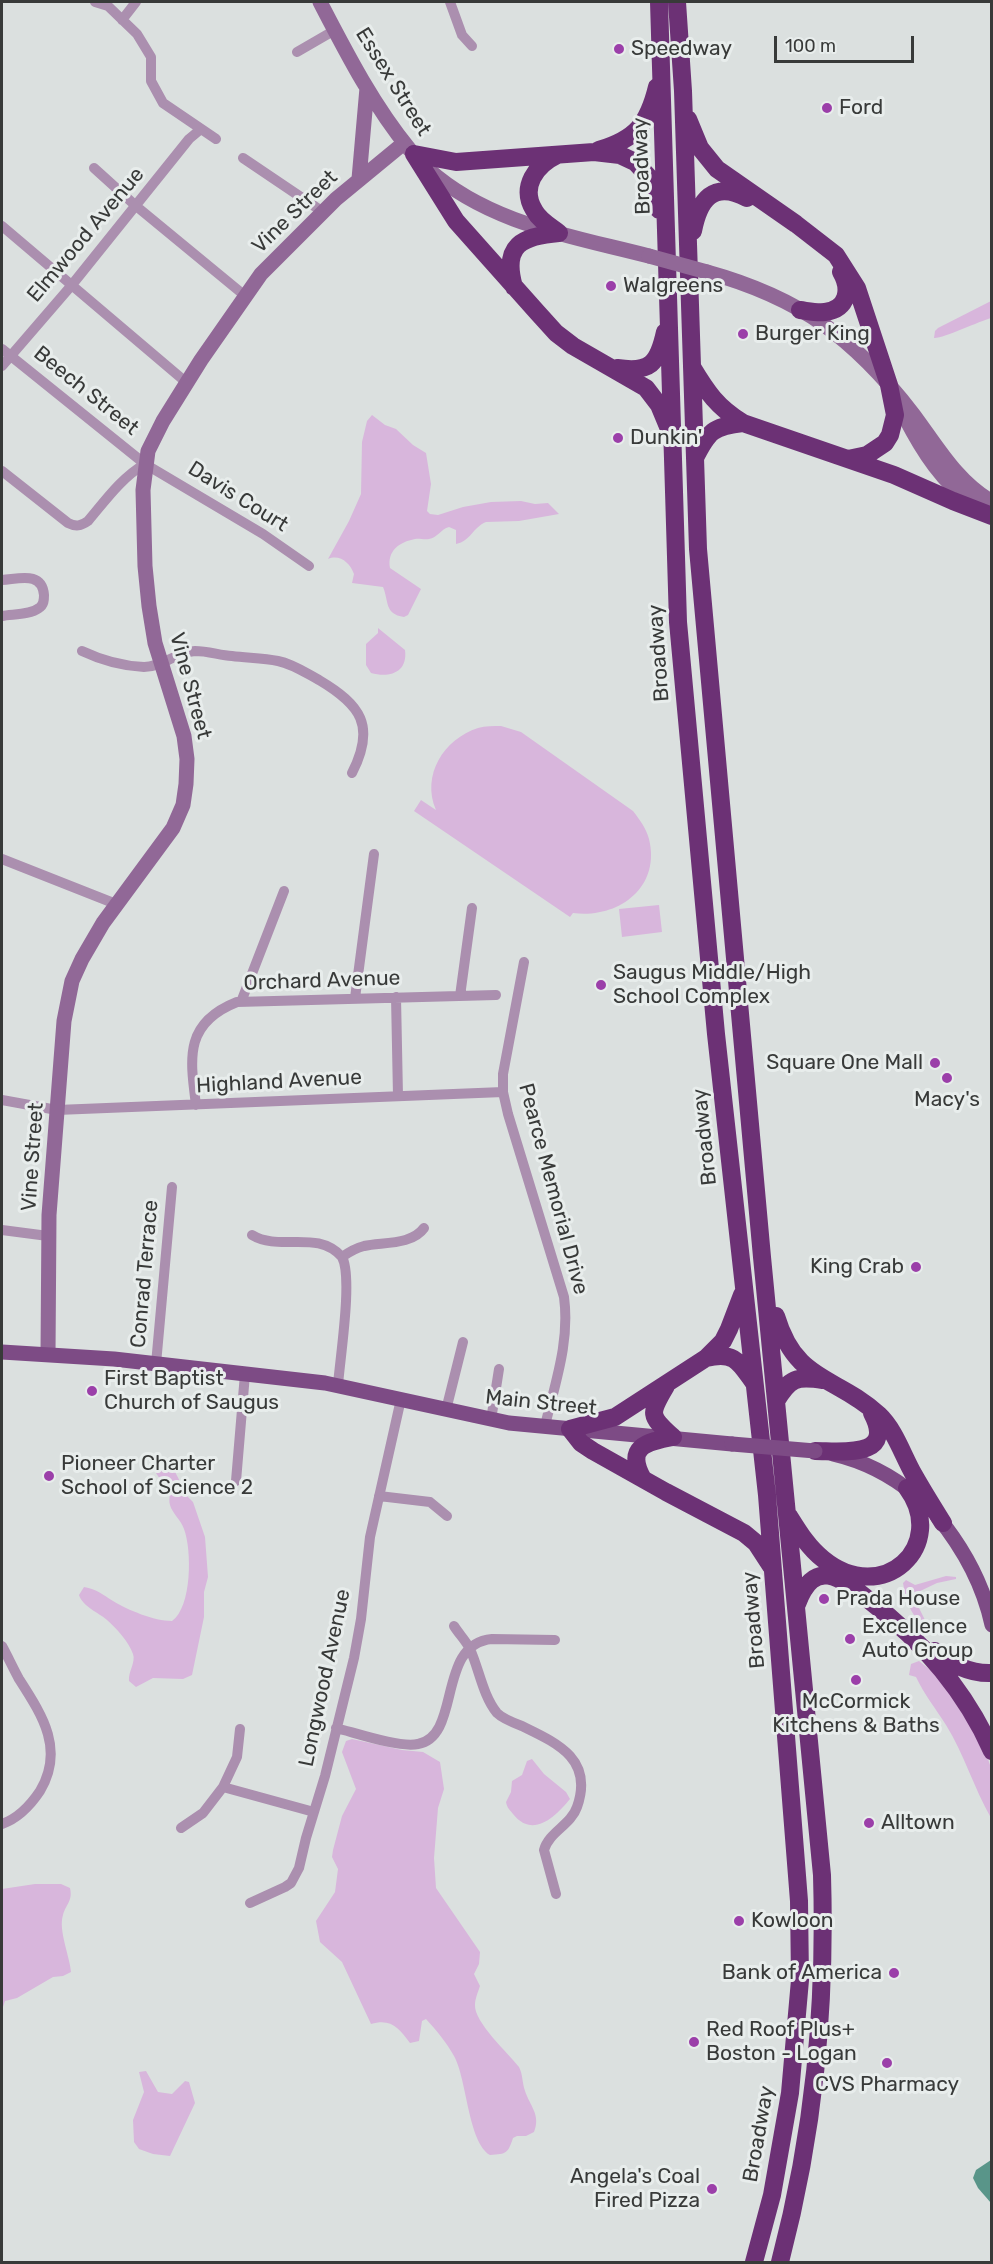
<!DOCTYPE html>
<html>
<head>
<meta charset="utf-8">
<style>
	body { margin:0 }
	#map { position:relative; width:993px; height:2264px; overflow:hidden; background:#dbe0df; font-family:Rubik,sans-serif }
	canvas { display:block }
	.frame { position:absolute; inset:0; border:3px solid #383a39; pointer-events:none }
	.scale { position:absolute; left:774px; top:36px; width:140px; height:27px; box-sizing:border-box; border:3px solid #383a39; border-top:0; padding-left:8px; font-size:18px; line-height:21px; white-space:nowrap; color:#383a39; -webkit-text-stroke:4px #e8edec; paint-order:stroke }
</style>
</head>
<body>
<div id="map">
<canvas width="993" height="2264"></canvas>
<div class="frame"></div>
<div class="scale">100 m</div>
</div>
<script>
const ctx = document.querySelector('canvas').getContext('2d');
ctx.lineJoin = 'round';
function paint(path, color) {
  ctx.fillStyle = color;
  ctx.fill(path, 'evenodd');
}
function trace(path, color, width, dash) {
  ctx.strokeStyle = color;
  ctx.lineWidth = width;
  ctx.lineCap = dash ? 'butt' : 'round';
  ctx.setLineDash(dash || []);
  ctx.stroke(path);
}
function write(font, color, halo, rows, align = 'center') {
  ctx.font = font + ' Rubik,sans-serif';
  ctx.lineWidth = 6;
  ctx.setLineDash([]);
  ctx.textBaseline = 'middle';
  ctx.strokeStyle = halo;
  ctx.fillStyle = color;
  for (const [text, x, y, turn = 0] of rows) {
    ctx.save();
    ctx.translate(x, y);
    ctx.rotate((+turn || 0) * Math.PI / 180);
    ctx.textAlign = isNaN(turn) ? turn : align;
    if (halo) ctx.strokeText(text, 0, 0);
    ctx.fillText(text, 0, 0);
    ctx.restore();
  }
}
paint(new Path2D(`
	M991,301V318C980,321 942,339 934,338L935,331L938,328Z
	M372,415L385,425L396,429L413,445L426,453L431,484L427,511L430,514L438,515L463,507L491,502L521,501L535,504L548,503L559,514L519,521L486,522C473,527 471,541 456,544V530L449,527C441,529 437,538 429,539C424,540 419,538 415,539C399,542 387,551 390,568L421,589L408,615L404,617C384,614 389,601 383,587L352,583L354,574C350,563 340,554 328,559L349,521L361,494L362,442L367,421Z
	M378,628L405,650C408,673 389,678 371,673L366,665V644L378,633Z
	M501,726L521,732L633,811C640,820 646,828 649,839C661,888 618,919 573,913L570,917L414,811L421,800L436,810C421,775 444,739 478,728C485,726 494,726 501,726Z
	M659,905L662,932L622,937L619,909Z
	M163,1457L172,1466L188,1497L193,1502L205,1537L208,1577L204,1592V1617L192,1675L183,1679L153,1678L136,1687L129,1681C128,1672 136,1662 133,1654C129,1642 116,1628 107,1620C98,1612 83,1607 79,1595L84,1587C97,1589 103,1595 113,1601C128,1610 154,1621 172,1621C192,1607 192,1550 184,1529C181,1520 172,1513 170,1505C168,1498 172,1494 168,1487C165,1481 159,1479 156,1473V1463Z
	M946,1576L956,1577V1579L937,1583L916,1593V1602L926,1622V1625H922C910,1613 906,1600 903,1583L906,1580L915,1585Z
	M919,1661L939,1677L984,1747L991,1768V1818C974,1788 964,1754 946,1725C936,1709 924,1694 916,1677L909,1675L911,1664Z
	M352,1739L402,1750L423,1752L440,1762L444,1789L438,1808L434,1858L436,1888L480,1952L479,1964L474,1974L480,1986C478,1992 475,1999 475,2005C474,2022 508,2053 519,2067C523,2075 522,2082 525,2091C530,2106 541,2115 534,2132L526,2136H517L513,2138C508,2153 507,2154 490,2155C468,2142 467,2079 454,2056C447,2043 436,2030 426,2019L422,2021L419,2041L410,2043C399,2028 391,2018 371,2024L342,1962L320,1942L316,1921L335,1892L338,1869L332,1857L333,1850L342,1816L356,1789L342,1752L346,1741Z
	M532,1759L544,1774L566,1792L570,1799C555,1817 533,1839 513,1814C510,1810 507,1808 506,1802L511,1792L512,1781L522,1775L527,1761Z
	M35,1884H61L70,1888C73,1901 66,1904 63,1915C58,1930 70,1957 71,1972L63,1976L53,1977L17,1998L5,2001L2,2010V1889Z
	M146,2071L158,2092L172,2094L185,2081L189,2082L195,2103L170,2156L153,2154L139,2149L134,2142L133,2120L144,2092L139,2072Z`), '#d8b6dc');
paint(new Path2D(`
	M991,2160V2203L978,2188L973,2178L976,2170Z`), '#599589');
trace(new Path2D(`
	M95,2L108,6L137,34L151,57V81L163,103L216,139
	M450,2L462,35L472,46
	M122,20L136,2
	M297,52L335,30
	M243,158L323,212
	M94,168L136,206L244,295
	M2,226L187,383
	M2,349L145,464L263,534L309,566
	M2,366L71,286L189,139L201,129
	M2,471L68,523C76,527 81,526 88,521C105,501 122,477 145,464
	M2,580C19,579 42,571 44,595C44,600 44,605 39,608C30,615 13,614 2,616
	M82,651C101,660 122,666 144,667C163,667 176,652 195,651C208,651 219,655 232,656C247,658 263,658 278,661C293,664 306,673 319,680C361,705 376,726 352,773
	M2,859L116,904
	M524,962L503,1074V1092L508,1114L564,1297C570,1342 555,1383 545,1426
	M460,996L472,908
	M396,997L398,1096
	M355,998L374,854
	M241,1002L284,891
	M2,1100L57,1110L503,1092
	M196,1105C190,1058 184,1023 237,1002L496,995
	M2,1230L48,1236
	M252,1235C280,1252 317,1229 342,1257
	M156,1364L172,1187
	M338,1385C340,1358 353,1277 342,1257C349,1252 356,1248 364,1246C383,1242 412,1245 424,1228
	M446,1410L463,1342
	M491,1420L499,1369
	M236,1481L245,1374
	M379,1496L430,1502L447,1516
	M454,1626C459,1634 466,1641 470,1649C479,1669 483,1696 497,1713C503,1719 514,1723 522,1726C557,1743 594,1759 577,1807C571,1825 549,1832 544,1850L556,1894
	M2,1646C8,1657 13,1668 19,1679C42,1715 65,1749 40,1791C30,1806 19,1818 2,1824
	M336,1728C356,1733 399,1748 418,1744C462,1736 436,1644 492,1639L555,1640
	M223,1787L314,1812
	M181,1828L203,1813L223,1787L237,1757L240,1729
	M250,1903L285,1887L291,1883L299,1868L306,1838L325,1776L354,1658L361,1619L370,1537L401,1399`), '#ab8faf', 10);
trace(new Path2D(`
	M320,2C346,52 373,105 410,150
	M428,169C489,224 572,236 649,256
	M359,179L367,88
	M707,272C801,298 854,338 913,414C937,446 956,481 992,502
	M905,417C923,452 943,483 975,506
	M48,1354L49,1215L64,1021L72,981L82,959L103,923L173,828L183,805L186,784L187,759L184,736L155,643L149,606L145,566L143,490L148,451L163,421L201,360L261,274L336,199L404,143`), '#916897', 15);
trace(new Path2D(`
	M2,1352L114,1359L325,1383L509,1423L732,1444
	M833,1454C863,1461 891,1475 915,1495
	M937,1516C964,1549 983,1583 992,1625`), '#7d4b85', 15);
trace(new Path2D(`
	M659,2L678,622L716,1034L767,1495L799,1901L800,1980L790,2093L772,2195L754,2262
	M677,2L683,91L698,549L762,1257L822,1875C826,2009 814,2133 780,2262
	M688,119L700,148L717,169L796,224L836,255L857,288L889,385L895,415L890,435L885,443L867,455L848,459
	M599,150C636,139 648,124 657,87
	M414,154L456,221L537,312L556,333L573,346L646,388L659,405L669,429
	M414,154L456,162L594,152L620,155L635,162L648,176L654,188L659,210
	M557,155C536,165 520,187 534,210C539,220 550,226 559,233
	M693,231C699,200 713,180 747,198
	M514,287C502,245 522,236 559,233
	M800,310C808,311 817,313 825,312C848,309 851,289 841,272
	M692,367C707,392 717,407 743,423L894,475L953,501L992,516
	M617,368C650,373 658,364 665,332
	M695,458C708,432 713,426 743,423
	M742,1295L729,1329L723,1341L706,1358L615,1417L570,1429L581,1443L593,1451L666,1492L744,1533L756,1543L771,1566
	M776,1316C796,1383 835,1375 879,1415C895,1430 903,1456 914,1475C923,1491 933,1507 943,1523
	M706,1358C735,1351 739,1362 754,1383
	M666,1386C650,1413 648,1415 673,1437
	M776,1401C790,1378 796,1376 823,1380
	M815,1451C842,1451 896,1459 872,1413
	M643,1479C625,1447 646,1442 673,1437
	M789,1516C799,1532 808,1547 823,1559C883,1608 949,1545 907,1488
	M797,1604C815,1556 841,1578 870,1601C922,1641 965,1690 992,1751
	M935,1651C953,1664 968,1674 992,1673`), '#6c3175', 18);
trace(new Path2D(`
	M649,256L707,272`), '#916897', 15);
trace(new Path2D(`
	M732,1444L815,1451`), '#7d4b85', 15);
for (const [x, y, r, color] of [
	[619,49,6,"#9b3fa9"],
	[827,108,6,"#9b3fa9"],
	[611,286,6,"#9b3fa9"],
	[743,334,6,"#9b3fa9"],
	[618,438,6,"#9b3fa9"],
	[601,985,6,"#9b3fa9"],
	[935,1063,6,"#9b3fa9"],
	[947,1078,6,"#9b3fa9"],
	[916,1267,6,"#9b3fa9"],
	[92,1391,6,"#9b3fa9"],
	[49,1476,6,"#9b3fa9"],
	[824,1599,6,"#9b3fa9"],
	[850,1639,6,"#9b3fa9"],
	[856,1680,6,"#9b3fa9"],
	[869,1823,6,"#9b3fa9"],
	[739,1921,6,"#9b3fa9"],
	[894,1973,6,"#9b3fa9"],
	[694,2042,6,"#9b3fa9"],
	[887,2063,6,"#9b3fa9"],
	[712,2189,6,"#9b3fa9"]
]) {
  const dot = new Path2D();
  dot.arc(x, y, r, 0, 2 * Math.PI);
  ctx.fillStyle = color;
  ctx.fill(dot);
  trace(dot, '#e8edec', 2);
}
write('21px', '#383a39', '#e8edec', [
	["Speedway",631,49],
	["Ford",839,108],
	["Walgreens",623,286],
	["Burger King",755,334],
	["Dunkin'",630,438],
	["Saugus Middle/High",613,973],
	["School Complex",613,997],
	["Square One Mall",923,1063,"right"],
	["Macy's",947,1100,"center"],
	["King Crab",904,1267,"right"],
	["First Baptist",104,1379],
	["Church of Saugus",104,1403],
	["Pioneer Charter",61,1464],
	["School of Science 2",61,1488],
	["Prada House",836,1599],
	["Excellence",862,1627],
	["Auto Group",862,1651],
	["McCormick",856,1702,"center"],
	["Kitchens & Baths",856,1726,"center"],
	["Alltown",881,1823],
	["Kowloon",751,1921],
	["Bank of America",882,1973,"right"],
	["Red Roof Plus+",706,2030],
	["Boston - Logan",706,2054],
	["CVS Pharmacy",887,2085,"center"],
	["Angela's Coal",700,2177,"right"],
	["Fired Pizza",700,2201,"right"]
], 'left');
write('21px', '#383a39', '#e8edec', [
	["Essex Street",393,82,58],
	["Broadway",642,166,-92],
	["Vine Street",295,212,-44],
	["Elmwood Avenue",86,235,-50],
	["Beech Street",86,391,39],
	["Davis Court",238,497,32],
	["Broadway",659,653,-94],
	["Vine Street",190,686,75],
	["Orchard Avenue",322,981,-2],
	["Highland Avenue",279,1082,-3],
	["Broadway",705,1137,-96],
	["Vine Street",33,1157,-86],
	["Pearce Memorial Drive",553,1189,75],
	["Conrad Terrace",145,1274,-85],
	["Main Street",541,1403,6],
	["Broadway",754,1620,-95],
	["Longwood Avenue",325,1678,-78],
	["Broadway",759,2134,-80]
]);
</script>
</body>
</html>
